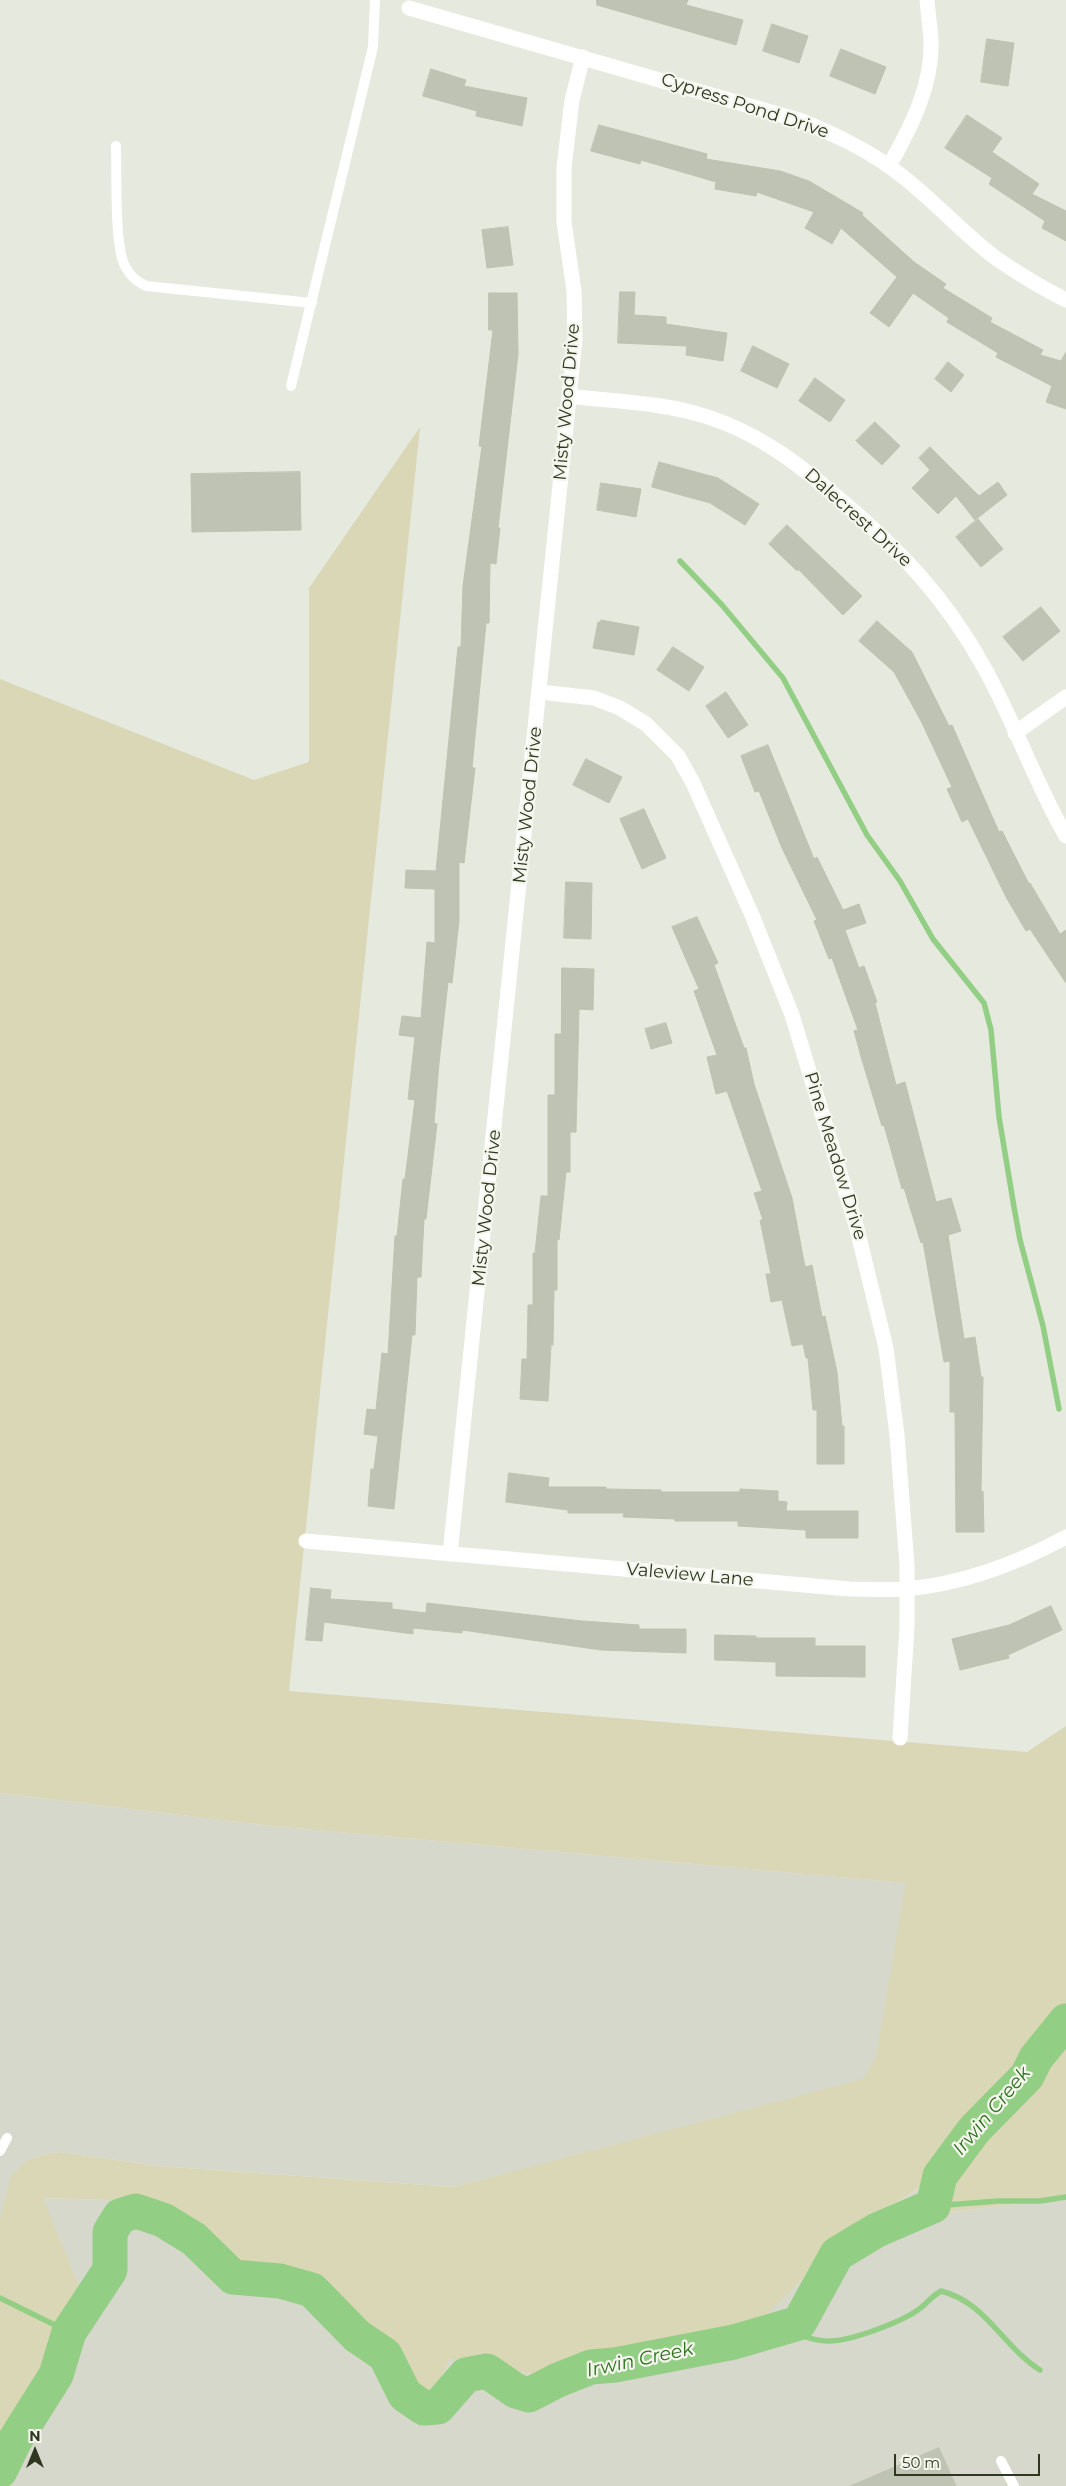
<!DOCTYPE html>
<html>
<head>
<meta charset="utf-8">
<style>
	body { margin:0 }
	#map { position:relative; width:1066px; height:2486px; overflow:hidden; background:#e6e9dd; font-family:Montserrat,sans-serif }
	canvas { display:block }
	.north { position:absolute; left:10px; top:2426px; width:50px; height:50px; -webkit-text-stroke:4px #f4f6ed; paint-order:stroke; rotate:0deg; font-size:14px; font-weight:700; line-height:20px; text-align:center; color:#2e371f }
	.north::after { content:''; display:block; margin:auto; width:18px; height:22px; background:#2e371f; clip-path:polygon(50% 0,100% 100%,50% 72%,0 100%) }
	.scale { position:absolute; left:894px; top:2454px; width:146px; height:22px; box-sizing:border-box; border:2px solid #2e371f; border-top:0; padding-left:6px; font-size:15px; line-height:18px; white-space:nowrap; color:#2e371f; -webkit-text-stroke:4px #f4f6ed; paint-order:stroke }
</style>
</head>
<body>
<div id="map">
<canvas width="1066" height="2486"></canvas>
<div class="north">N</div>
<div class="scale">50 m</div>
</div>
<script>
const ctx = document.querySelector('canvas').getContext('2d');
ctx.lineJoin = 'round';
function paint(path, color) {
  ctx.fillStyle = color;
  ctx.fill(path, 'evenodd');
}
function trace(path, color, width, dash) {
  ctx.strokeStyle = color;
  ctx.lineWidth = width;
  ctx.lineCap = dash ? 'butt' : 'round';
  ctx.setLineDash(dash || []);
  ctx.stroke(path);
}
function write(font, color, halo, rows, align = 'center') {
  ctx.font = font + ' Montserrat,sans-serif';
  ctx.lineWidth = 4.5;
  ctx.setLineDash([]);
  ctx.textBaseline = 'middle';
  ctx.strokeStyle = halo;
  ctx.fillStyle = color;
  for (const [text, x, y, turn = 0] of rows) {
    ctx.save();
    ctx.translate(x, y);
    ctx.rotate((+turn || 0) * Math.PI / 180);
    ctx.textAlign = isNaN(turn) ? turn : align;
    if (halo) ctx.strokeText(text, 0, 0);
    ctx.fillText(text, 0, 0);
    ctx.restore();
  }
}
paint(new Path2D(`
	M0,1793L272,1826L996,1891L958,2057L454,2187L158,2166L59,2152L28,2159L0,2219Z
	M930,2181L928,2215L1066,2198V2486H0V2477L16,2456L59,2336L85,2300L42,2198L141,2201L228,2274L284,2269L328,2289L433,2398L449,2359L542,2376L760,2322L843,2239Z`), '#d6d8cb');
paint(new Path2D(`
	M420,427L289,1691L1027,1752L1066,1726V2198L927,2215L929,2181L843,2239L760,2322L542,2376L449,2359L433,2399L328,2289L284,2269L228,2274L141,2201L43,2198L85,2300L59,2336L16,2456L0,2477V2219L11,2176L28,2159L59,2152L158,2166L454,2187L863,2079L876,2057L906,1883L272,1826L0,1793V679L254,780L309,762V588Z`), '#dad7b6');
trace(new Path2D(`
	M680,561L722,605L783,678L867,835L900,881L933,939L984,1003L991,1030L999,1117L1014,1207L1020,1240L1043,1326L1059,1409
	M933,2206L999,2201H1040L1066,2197
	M0,2298L69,2332
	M799,2323L797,2334C808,2338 820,2342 831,2341C853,2340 899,2323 918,2310C926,2304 932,2296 941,2291C986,2302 1003,2347 1040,2370`), '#93ce85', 5.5);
trace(new Path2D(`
	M0,2471L15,2440L56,2375L69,2332L110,2270V2232L120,2216L136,2211L163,2220L194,2239L233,2277L280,2281L312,2290L357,2336L385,2355L405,2395L424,2408L438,2407L466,2375L487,2371L516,2391L529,2395L558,2380L591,2367L615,2365L734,2342L799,2323L837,2254L877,2230L933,2206L940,2176L974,2130L1027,2076L1036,2058L1066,2021`), '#93ce85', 35);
const building = new Path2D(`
	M597,0H688L686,5L743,20L736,45L597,5Z
	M772,24L808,36L799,63L763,51Z
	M987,39L1014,43L1008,86L981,82Z
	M841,49L886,67L875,94L830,76Z
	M431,69L466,80L464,86L527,98L522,126L476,116L477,111L423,96Z
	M967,115L1002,138L992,152L1039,184L1032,194L1066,211V241L1042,228L1045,221L989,184L992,178L945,148Z
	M599,125L707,154L706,159L780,171L809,181L863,213L862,215L914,262L946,284L943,288L992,318L990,322L1043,350L1040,355L1061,361L1066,352V409L1046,402L1052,386L996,357L998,353L947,322L949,318L913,293L889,327L870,313L897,277L841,228L832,244L805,228L814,212L757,192L756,196L715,189L716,182L641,160L640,164L591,151Z
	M508,227L513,265L487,268L482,230Z
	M620,292H635L634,315L666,317V324L727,333L723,361L686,355L687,346L618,343Z
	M489,293H517L518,354L498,528H500L496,564L490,563L489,623H486L472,768H475L464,863L459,862V921L452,983L448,982L439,1063L434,1123L437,1124L426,1219H424L421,1277H417L415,1335H412L394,1509L368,1506L371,1469H374L378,1436L364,1434L367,1409L376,1410L382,1353L388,1354L395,1236H397L403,1179H405L415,1100L408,1099L415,1037L399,1035L402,1016L421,1018L427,942L435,943V889L405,888L406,870L436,871L458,647H461L463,586L482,446H479L493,330H489Z
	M753,346L789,364L777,388L741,371Z
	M948,362L964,375L951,392L935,379Z
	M815,378L845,400L830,422L799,401Z
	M875,422L900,446L882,465L856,441Z
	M930,447L979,496L998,482L1007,495L975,520L956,496L938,514L912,488L930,470L919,458Z
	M659,462L718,478L759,504L745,525L710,503L652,487Z
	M300,472L301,530L192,532L191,474Z
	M601,483L641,489L636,517L597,510Z
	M978,519L1003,549L981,567L956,537Z
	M787,525L862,596L843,615L798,569L797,571L769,544Z
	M1041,607L1060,631L1023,661L1003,637Z
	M601,620L639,627L634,655L593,648L598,622H601Z
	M877,621L912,652L949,726L952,725L999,832L1002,831L1029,884L1030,883L1060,934L1066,930V983L1030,929L1026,931L1006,897L968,819L962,822L947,789L952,787L921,721L894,672L859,641Z
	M673,647L704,667L689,691L657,670Z
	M726,692L748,725L728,738L706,706Z
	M768,745L814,859L817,857L843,910L859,904L866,923L845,930L859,968L864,966L877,1002L875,1003L896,1085L905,1082L936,1202L951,1198L961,1231L948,1235L964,1339L975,1337L981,1377H983L981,1492L983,1491L984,1532H956L955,1412H950V1361L944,1362L923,1242L921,1243L904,1188L902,1189L884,1125L882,1126L862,1060L854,1031L858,1030L832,958L829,959L814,921L817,920L782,848L759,791L755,792L741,756Z
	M586,759L622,777L609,803L573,785Z
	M644,809L666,858L642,869L620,819Z
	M566,882L592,883L591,939L564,938Z
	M697,917L718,963L714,965L744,1048H746L754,1084L792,1198L805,1267L812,1265L822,1317L825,1316L837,1372L842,1426H844V1464H817V1410H813L808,1358H806L803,1344L792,1346L782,1300L771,1302L766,1274H771L760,1220H763L754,1193L762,1191L727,1091L716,1094L707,1057L717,1055L694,991L699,989L672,927Z
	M562,968L594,969L593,1010L579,1009L576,1132H570V1172H566L559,1240L557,1239V1290H554L553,1345H551L548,1401L520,1399L522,1359H527L528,1305H533V1253H535L541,1196H548V1095H555V1034H561Z
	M666,1023L672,1043L651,1049L645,1029Z
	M509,1473L549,1478L548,1487H606V1489L661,1490V1492H740V1489L778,1491V1501L787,1502L786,1511H858V1538H806V1530L738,1526V1521H675V1519L623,1517L624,1513H568V1510L506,1502Z
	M311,1588L331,1590L330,1599L392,1603V1609L426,1613L427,1603L582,1621L639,1625V1629H686V1653L601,1650L462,1630V1633L413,1628V1634L324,1622L322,1641L306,1640Z
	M1051,1606L1062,1630L1008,1655L1009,1658L960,1670L952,1639L1009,1625Z
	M715,1635L756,1636V1638H815V1646H865V1677L776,1676V1662L715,1660Z
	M939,2448L956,2486H851Z`);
paint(building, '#bec3b3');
trace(building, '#bec2b0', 1);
trace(new Path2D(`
	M116,146C117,173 114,245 125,266C130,276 136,281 146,286L312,303
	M291,386L373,47L375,0
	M0,2151L7,2138
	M1001,2461L1014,2486`), '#fff', 10);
trace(new Path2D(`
	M409,8L802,121C833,134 862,147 890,167C929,194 959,231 997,259C1019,274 1042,288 1066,300
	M889,166C911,127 933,85 931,39C930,26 928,13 927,0
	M570,399L578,397C621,402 666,403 708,417C758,433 797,463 836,496C899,549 945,596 985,669C1015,723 1035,783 1066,836
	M540,692L594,698L620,708L646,724L678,756L693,783L752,915L792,1015L857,1229L886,1348L897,1435L907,1565V1627L900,1738
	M1015,733L1066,697
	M306,1541L849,1589C868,1589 887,1590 906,1589C961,1584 1018,1563 1066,1537
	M450,1554L575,339L574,291L564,222V168L572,100L583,57`), '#fff', 15);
write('18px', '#2e371f', '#f4f6ed', [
	["Cypress Pond Drive",745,106,18],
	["Misty Wood Drive",567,402,-85],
	["Dalecrest Drive",858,518,42],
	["Misty Wood Drive",528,805,-84],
	["Pine Meadow Drive",835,1156,73],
	["Misty Wood Drive",487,1208,-84],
	["Valeview Lane",690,1575,5]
]);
write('italic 19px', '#2b711c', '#f4f6ed', [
	["Irwin Creek",992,2111,-50],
	["Irwin Creek",640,2360,-12]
]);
</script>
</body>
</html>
